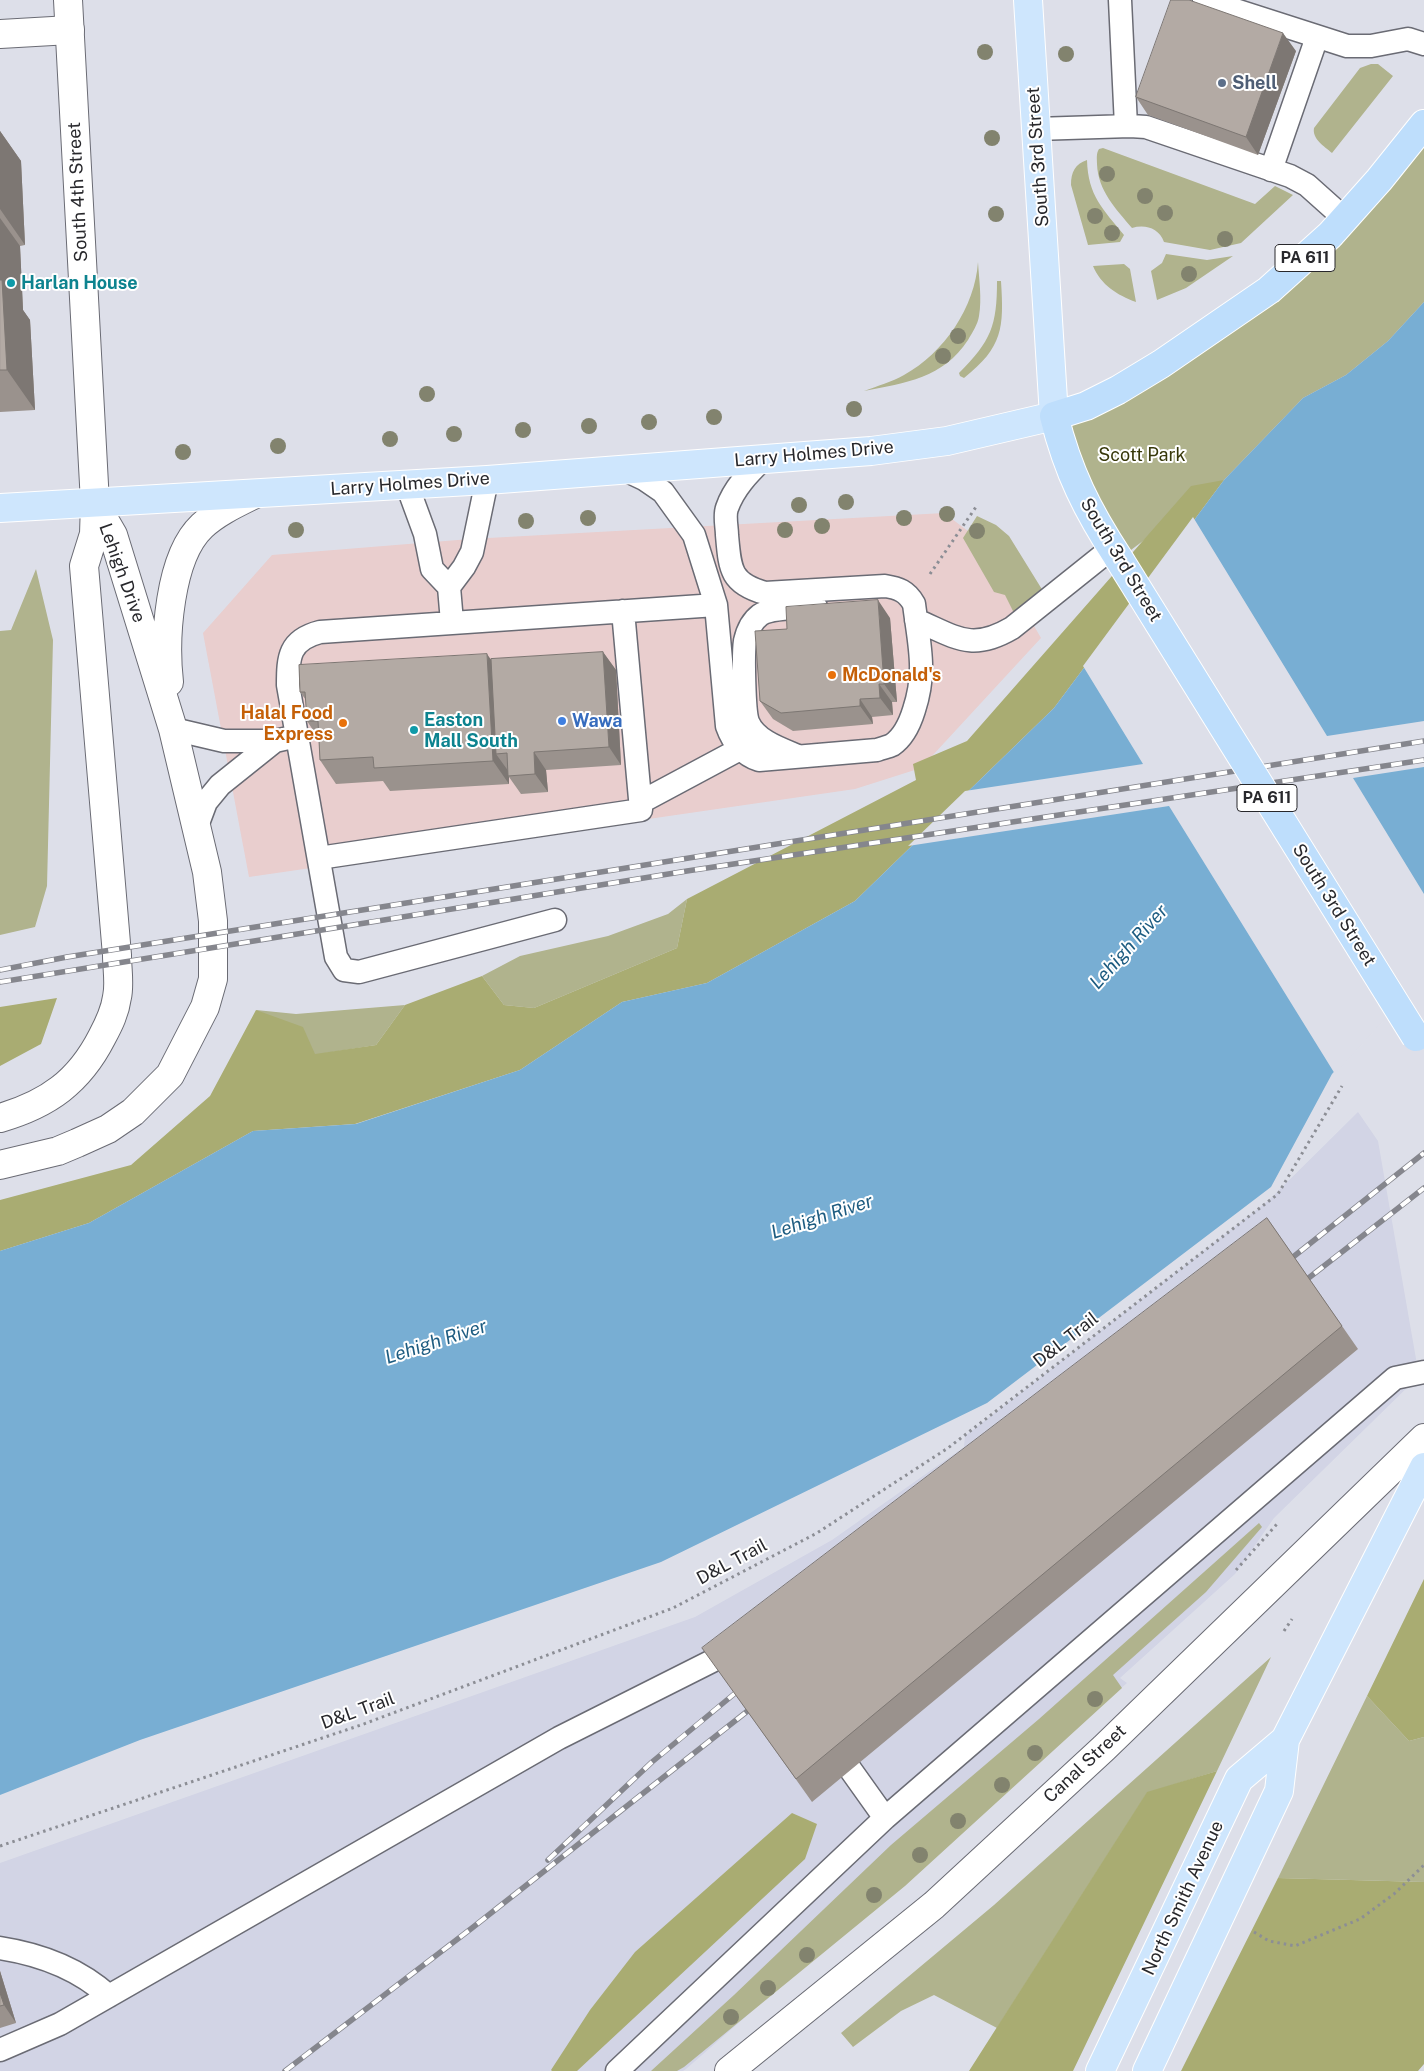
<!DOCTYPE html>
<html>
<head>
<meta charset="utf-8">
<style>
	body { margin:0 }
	canvas { display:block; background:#dddfe9 }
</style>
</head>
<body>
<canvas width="1424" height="2071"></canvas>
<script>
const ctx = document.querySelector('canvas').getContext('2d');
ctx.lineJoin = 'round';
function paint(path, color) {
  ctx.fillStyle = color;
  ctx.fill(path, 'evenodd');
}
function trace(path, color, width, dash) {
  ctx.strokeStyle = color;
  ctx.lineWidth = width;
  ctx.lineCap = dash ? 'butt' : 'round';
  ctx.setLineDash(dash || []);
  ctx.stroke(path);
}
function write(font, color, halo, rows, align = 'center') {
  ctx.font = font + ' "Public Sans",sans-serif';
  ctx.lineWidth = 4;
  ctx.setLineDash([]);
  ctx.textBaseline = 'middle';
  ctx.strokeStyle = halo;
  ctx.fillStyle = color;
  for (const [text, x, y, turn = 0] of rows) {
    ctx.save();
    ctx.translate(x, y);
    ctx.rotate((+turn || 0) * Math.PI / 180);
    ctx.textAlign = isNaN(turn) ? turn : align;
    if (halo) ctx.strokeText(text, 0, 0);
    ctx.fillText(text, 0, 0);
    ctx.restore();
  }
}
paint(new Path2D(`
	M944,513L988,546L1041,638L921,768L855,789L249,877L203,633L272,555L470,539Z`), '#e9cece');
paint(new Path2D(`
	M1358,1112L1378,1141L1419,1376L1274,1518L1235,1574L1120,1678L1127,1683L686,2069L683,2071H0V1863L695,1617L832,1540L964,1447L965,1436L1268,1201Z`), '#d2d4e5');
paint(new Path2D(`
	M1371,64H1378L1393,76L1332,153C1324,146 1312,139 1314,128L1360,68Z
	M1424,124V302L1388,341L1346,375L1303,398L1224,480L1119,559L1059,435L1086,406L1239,312Z
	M1103,148L1255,204L1275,186L1293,195L1241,243L1210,250L1164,242C1159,228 1145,224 1132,228C1116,209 1098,191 1097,164C1097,158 1096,154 1099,149Z
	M1087,160C1088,196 1103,209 1124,235L1120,242L1088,245L1071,185C1071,172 1075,164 1087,160Z
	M1166,254L1207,260L1233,256L1186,288L1157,300L1151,271L1162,263Z
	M978,262C979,280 982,298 979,316C978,324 972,333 968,340C943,378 906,383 864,391C877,386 892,382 904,375C944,353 975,307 978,262Z
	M1124,264L1130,269L1136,302C1117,295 1101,285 1093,266Z
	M997,281H1001C1004,328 1003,347 964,378L960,376L959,373C991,341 997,326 997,281Z
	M977,516L996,525L1009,536L1043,591L1015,615L1005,595L994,592L963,538Z
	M36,569L53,640L47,886L35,927L0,935V631L11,630Z
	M687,899L677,948L534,1008L504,1005L482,976L520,956L608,936L668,914Z
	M405,1005L376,1045L314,1055L256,1010L296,1014Z
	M1259,1523L1262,1527L1206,1592L1113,1675L1122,1688L905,1886L684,2067L677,2071H651L734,1995L891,1845L1039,1719Z
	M1271,1657L1217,1771L1147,1793L997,2028L934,1995L901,2011L853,2047L841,2033L994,1905Z
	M1367,1696L1409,1741L1424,1737V1882L1278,1878Z`), '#b0b38d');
paint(new Path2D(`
	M1224,480L1054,708L855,901L707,983L622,1002L520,1070L355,1124L253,1131L89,1223L0,1251V1200L131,1165L210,1096L256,1010L303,1027L315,1054L376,1045L405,1005L482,976L504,1005L534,1008L677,948L687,899L916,780L913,764L967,741L1191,486Z
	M57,998L41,1044L0,1066V1007Z
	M1424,1579V1737L1409,1741L1367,1696Z
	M1217,1771L1073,2071H969L1147,1792Z
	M792,1813L817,1824L805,1859L577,2071H552L551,2070L590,2010L635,1952Z
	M1278,1878L1424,1882V2064L1418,2071H1181Z`), '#a9ac72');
paint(new Path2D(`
	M1424,302V973L1332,1074L1271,1187L987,1403L661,1562L140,1740L0,1795V1251L89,1223L253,1131L356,1124L520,1070L622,1002L707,983L855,901L1054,708L1224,480L1303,398L1346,375L1388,341Z`), '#78aed3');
paint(new Path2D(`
	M1193,517L1327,736L1424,721V767L1353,778L1424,894V976L1335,1074L1169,806L908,846L965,791L1143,764L1083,666Z`), '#dddfe9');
const service = new Path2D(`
	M1120,0L1126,126
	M1204,0L1347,46H1371L1408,39L1424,44
	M1036,129L1130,126L1146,127L1290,176L1307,185L1345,219
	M1271,170L1317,37
	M623,469L644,479L663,492L694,535L716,605L727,726C733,743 742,754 759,760L877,750C882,748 888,747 892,745C904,737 910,723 914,710C927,671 919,644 914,604C907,591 898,588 885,586L765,593C730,583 730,569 727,535C727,527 724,516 727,508C734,488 748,474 763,459
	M407,485L425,534L432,569L449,587L452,622
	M449,587L464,567L472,552L487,480
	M916,620C956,637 971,652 1012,628L1112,548
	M173,729L224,741H275L297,736
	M798,756C781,749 756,741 748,722C744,711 743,654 745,641C747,632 752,621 760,615C771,607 802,608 816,607
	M641,802L740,749
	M197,826L206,802L220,785L275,741
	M319,858L641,810L623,611
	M555,920L359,972L344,970L336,957L288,685C288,657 289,640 320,632L716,605
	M833,1745L885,1818
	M0,1948C39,1954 79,1969 109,1996
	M0,2050L60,2024L559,1738L738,1648
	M617,2071L885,1818L1395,1378L1424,1372`);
const minor = new Path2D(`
	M0,34L70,30`);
const tertiary = new Path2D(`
	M169,682C164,639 169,557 202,526C217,512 237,503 255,494
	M0,1118C48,1104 79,1082 102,1037C109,1024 115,1012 117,997C120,984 117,969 117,955L84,566L94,534L95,503L68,0
	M0,1165L58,1151L77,1143L108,1129L133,1112L170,1075L205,1007L213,979V921L207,872L173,729L113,535L95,504
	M729,2071L934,1905L1104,1748L1424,1438`);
const primary = new Path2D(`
	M0,508L487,480L871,451L947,441L1054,416L1028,0
	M1100,2071L1239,1779L1285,1740
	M1147,2071L1279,1791L1285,1740L1424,1467`);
const trunk = new Path2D(`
	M1119,559C1087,510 1068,472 1054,416L1086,406L1118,390L1161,364L1269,290L1330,235L1379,180L1424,124`);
trace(service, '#6a6b74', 25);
trace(minor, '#6a6b74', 30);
trace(tertiary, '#6a6b74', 30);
trace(primary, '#fff', 30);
trace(trunk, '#fff', 30);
trace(new Path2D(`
	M930,574L976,507
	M1236,1570L1277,1524
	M1284,1631L1292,1619
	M0,1846L361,1725L673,1608L817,1533L948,1448L1278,1194L1342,1086
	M1254,1932L1269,1941L1295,1946L1360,1919L1394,1894L1424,1865`), '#8c8e95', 3, [2.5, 4]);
trace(service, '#fff', 22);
trace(minor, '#fff', 28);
trace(tertiary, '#fff', 28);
trace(primary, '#cee6fd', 28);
trace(trunk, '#bedefc', 28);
const rail = new Path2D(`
	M0,970L67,957L1424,741
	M0,982L687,871L1424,760
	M1283,1265L1424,1153
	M1297,1287L1424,1188
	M548,1860L652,1762L745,1685
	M285,2071L472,1928L759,1702`);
trace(rail, '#85868d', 5.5);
trace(rail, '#fff', 4, [11]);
const trunkBridge = new Path2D(`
	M1119,559L1416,1037`);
trace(trunkBridge, '#fff', 30, []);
trace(trunkBridge, '#bedefc', 28);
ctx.fillStyle = '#82836e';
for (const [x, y] of [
	[985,52],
	[1066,54],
	[992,138],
	[1107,174],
	[1145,196],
	[1165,213],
	[996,214],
	[1095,216],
	[1112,233],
	[1225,239],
	[1189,274],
	[958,336],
	[943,356],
	[427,394],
	[854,409],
	[714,417],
	[649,422],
	[589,426],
	[523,430],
	[454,434],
	[390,439],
	[278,446],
	[183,452],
	[846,502],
	[799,505],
	[947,514],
	[588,518],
	[904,518],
	[526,521],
	[822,526],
	[296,530],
	[785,530],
	[977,531],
	[1095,1699],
	[1035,1753],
	[1002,1785],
	[958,1821],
	[920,1855],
	[874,1895],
	[807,1955],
	[768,1988],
	[731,2017]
]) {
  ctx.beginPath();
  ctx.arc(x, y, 8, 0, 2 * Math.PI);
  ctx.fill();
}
paint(new Path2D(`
	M1296,51L1258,155L1148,115L1136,97Z
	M0,131L21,161L25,245L20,246L23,310L30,320L35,410L0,412Z
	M890,618L897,702H892L893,715L872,717L873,724L793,731L773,719L760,701L787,629Z
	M603,652L616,670L621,765L546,770L548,792L521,794L509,777V784L390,791L383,781L336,784L320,760L319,739L307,721L306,700L300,692L491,659Z
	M1267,1218L1358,1349L812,1802L719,1671Z
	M0,1971L16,2023L0,2028Z`), '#9a928d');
paint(new Path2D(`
	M1283,33L1296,51L1258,155L1246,137Z
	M0,131L21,161L25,245L0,209Z
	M0,218L20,246L23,310L30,320L35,410L7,370L0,287Z
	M878,600L890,618L897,702L884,684Z
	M603,652L616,670L621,765L609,747Z
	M487,654L503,677L507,753L496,754L509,772L508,776L509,777V784L493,761Z
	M879,684L892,702L893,715L880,698Z
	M860,699L872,717L873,724L860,706Z
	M534,752L546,770L548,792L535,774Z
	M0,1971L16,2023L4,2005L0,1993Z`), '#7d7773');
const building = new Path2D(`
	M1171,0H1189L1283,33L1246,137L1136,97Z
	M0,280H2L7,370H0Z
	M878,600L884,684H879L880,698L860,699V706L781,713L760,701L755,631L787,629L786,607Z
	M603,652L609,747L534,752L535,774L508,776L507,753L496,754L491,659Z
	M487,654L493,761L374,768L373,757L320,760L318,721H307L305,692H300L299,665Z
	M1267,1218L1342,1326L796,1779L702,1648Z
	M0,1993L4,2005L0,2006Z`);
paint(building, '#b3aaa4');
trace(building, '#7d7773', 1);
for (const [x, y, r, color] of [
	[1222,83,5,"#5c6f8a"],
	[11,283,5,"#0f9aa8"],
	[832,675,5,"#e8710a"],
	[562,721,5,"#3f7fe0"],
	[343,723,5,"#e8710a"],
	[414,730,5,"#0f9aa8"]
]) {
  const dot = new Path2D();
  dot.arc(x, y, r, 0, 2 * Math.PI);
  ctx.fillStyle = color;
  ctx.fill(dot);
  trace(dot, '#fff', 2);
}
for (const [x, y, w] of [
	[1305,258,60],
	[1267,798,60]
]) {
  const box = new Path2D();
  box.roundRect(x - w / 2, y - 13.5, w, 27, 4);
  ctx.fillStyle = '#fff';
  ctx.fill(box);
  trace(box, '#28282c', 1);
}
write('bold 16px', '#28282c', null, [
	["PA 611",1305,258],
	["PA 611",1267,798]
]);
write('bold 18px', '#4e5e75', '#fff', [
	["Shell",1232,83]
], 'left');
write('18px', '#28282c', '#fff', [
	["South 3rd Street",1038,157,-94],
	["South 4th Street",78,192,-93],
	["Larry Holmes Drive",814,454,-5],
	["Larry Holmes Drive",410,484,-4],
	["South 3rd Street",1121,560,59],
	["Lehigh Drive",122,573,70],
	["South 3rd Street",1334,905,58],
	["D&L Trail",1066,1340,-38],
	["D&L Trail",732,1562,-28],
	["D&L Trail",358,1711,-20],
	["Canal Street",1085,1764,-43],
	["North Smith Avenue",1183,1898,-65]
]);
write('bold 18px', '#0d838f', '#fff', [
	["Harlan House",21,283],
	["Easton",424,720],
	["Mall South",424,741]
], 'left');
write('18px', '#373809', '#fff', [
	["Scott Park",1142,455]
]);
write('bold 18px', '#c56008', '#fff', [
	["McDonald's",842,675],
	["Halal Food",333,713,"right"],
	["Express",333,734,"right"]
], 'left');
write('bold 18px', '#366cbe', '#fff', [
	["Wawa",572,721]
], 'left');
write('italic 19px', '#1d5c81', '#fff', [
	["Lehigh River",1129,947,-48],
	["Lehigh River",822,1217,-18],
	["Lehigh River",436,1342,-18]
]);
</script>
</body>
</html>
